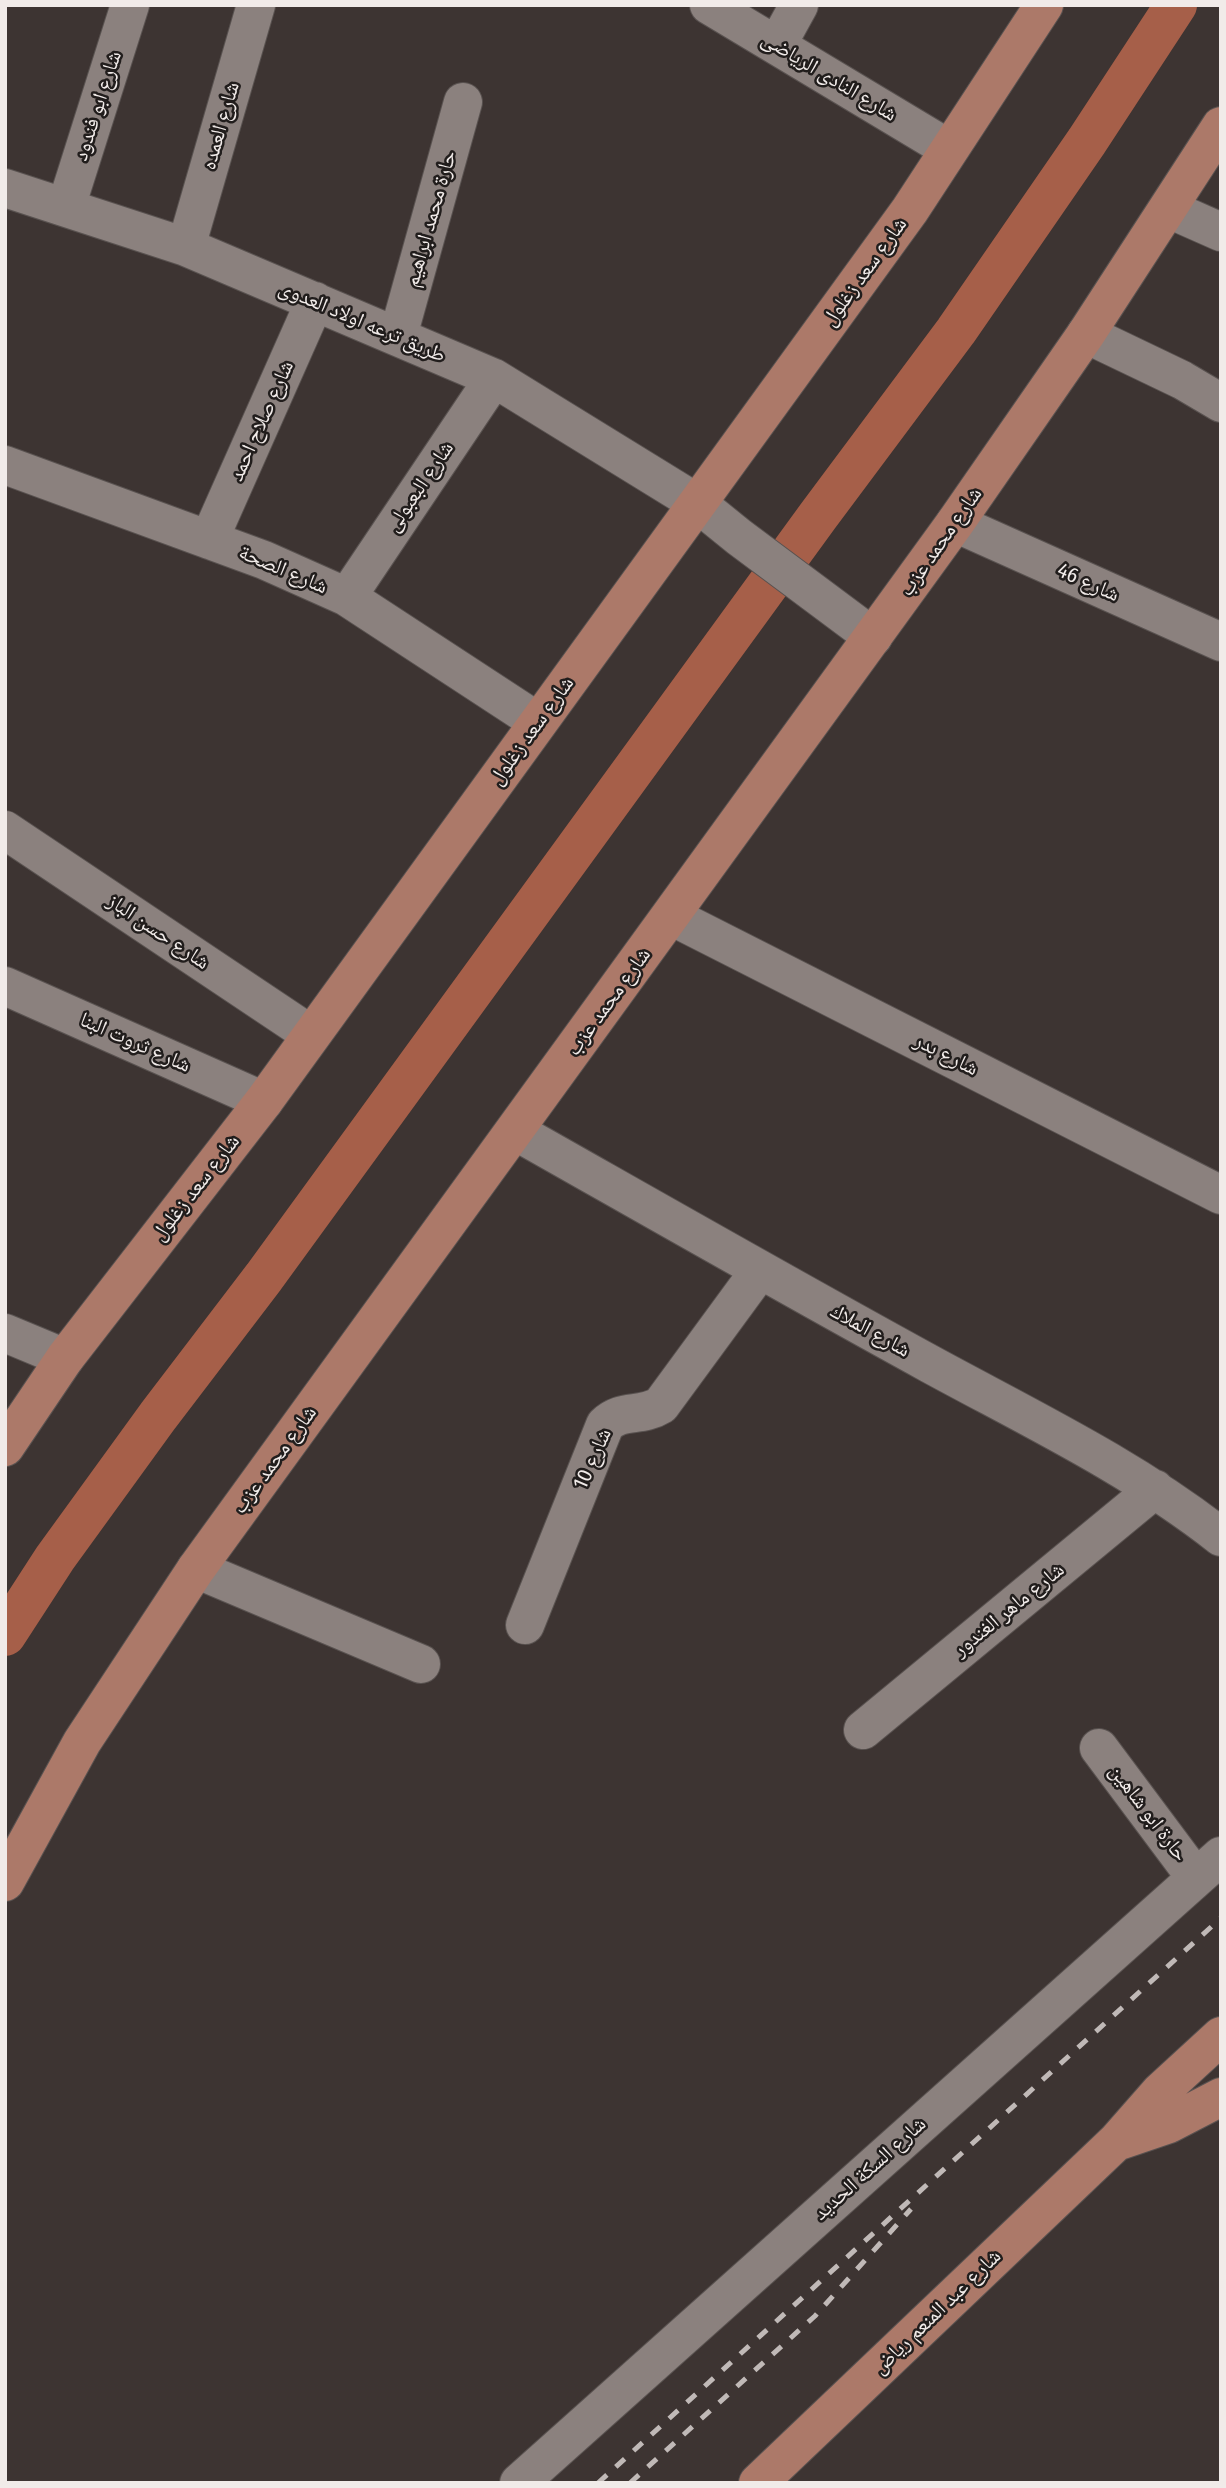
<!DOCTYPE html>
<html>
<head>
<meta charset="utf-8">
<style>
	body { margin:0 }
	#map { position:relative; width:1226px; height:2488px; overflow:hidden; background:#3d3432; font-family:"Fira Sans Condensed",sans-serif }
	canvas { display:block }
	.frame { position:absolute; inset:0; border:7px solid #f1ebe9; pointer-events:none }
</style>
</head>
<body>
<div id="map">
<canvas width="1226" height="2488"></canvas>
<div class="frame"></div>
</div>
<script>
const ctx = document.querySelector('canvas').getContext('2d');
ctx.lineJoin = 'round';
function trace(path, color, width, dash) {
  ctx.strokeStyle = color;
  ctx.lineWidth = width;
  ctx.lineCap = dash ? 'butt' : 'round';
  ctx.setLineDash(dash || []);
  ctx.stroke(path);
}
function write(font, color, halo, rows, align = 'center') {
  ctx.font = font + ' "Fira Sans Condensed","Noto Naskh Arabic",sans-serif';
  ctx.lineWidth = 5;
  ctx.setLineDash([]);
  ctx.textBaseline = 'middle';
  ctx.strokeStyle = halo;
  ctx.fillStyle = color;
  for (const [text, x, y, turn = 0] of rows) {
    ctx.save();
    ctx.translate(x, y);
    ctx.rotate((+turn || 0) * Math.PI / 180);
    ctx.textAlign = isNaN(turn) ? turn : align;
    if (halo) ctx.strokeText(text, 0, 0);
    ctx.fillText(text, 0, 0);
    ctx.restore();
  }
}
trace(new Path2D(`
	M5,1635L55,1558L158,1416L264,1277L818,516L956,331L1087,141L1176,5`), '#a65f49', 42);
const minor = new Path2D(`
	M709,5L949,149
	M777,45L799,5
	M5,188L186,247L494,378L697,503L739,537L873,637
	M66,207L130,5
	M1169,209L1221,232
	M186,247L256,5
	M1086,334L1182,380L1221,403
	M398,336L463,102
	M5,465L264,560L347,597L538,722
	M955,523L1221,642
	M209,540L315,301
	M347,597L494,378
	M5,830L310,1034
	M671,916L1221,1195
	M5,986L264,1101
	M515,1131C653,1209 791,1288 930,1364C1029,1418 1132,1467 1221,1537
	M5,1333L65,1358
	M196,1569L421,1664
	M525,1625L605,1425C622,1408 640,1418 661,1405L760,1270
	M863,1730L1155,1489
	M1099,1748L1196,1878
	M519,2483L1221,1856`);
const major = new Path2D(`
	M5,1447L65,1358L264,1101L910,210L1044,5
	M5,1882L82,1742L196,1569L955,523L1086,334L1221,126
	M1119,2141L1169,2124L1221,2097
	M758,2483L1117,2141L1160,2092L1221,2036`);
trace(minor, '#595250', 40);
trace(major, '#595250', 40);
trace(minor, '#8b817e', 38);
trace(major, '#ac7969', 38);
trace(new Path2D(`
	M598,2483L1221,1918
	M630,2483L815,2316L911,2209`), '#c0b9b7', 5, [12, 12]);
write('21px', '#f1ebe9', '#211d1c', [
	["شارع النادى الرياضى",829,77,31],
	["شارع ابو فندود",98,106,-72],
	["شارع العمده",221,126,-74],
	["حارة محمد ابراهيم",431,219,-74],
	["شارع سعد زغلول",865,272,-54],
	["طريق ترعه اولاد العدوى",362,322,23],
	["شارع صلاح احمد",262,421,-66],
	["شارع البعبولى",420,487,-56],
	["شارع محمد عزب",941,542,-55],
	["شارع الصحة",283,570,23],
	["شارع 46",1088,583,24],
	["شارع سعد زغلول",532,731,-54],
	["شارع حسن الباز",158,932,34],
	["شارع محمد عزب",609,1002,-54],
	["شارع ثروت البنا",135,1043,24],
	["شارع بدر",946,1055,27],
	["شارع سعد زغلول",196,1188,-52],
	["شارع الملاك",870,1331,29],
	["شارع 10",593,1459,-66],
	["شارع محمد عزب",275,1460,-54],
	["شارع ماهر الغندور",1009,1610,-39],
	["حارة ابو شاهين",1148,1813,53],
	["شارع السكة الحديد",870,2169,-42],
	["شارع عبد المنعم رياض",937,2312,-44]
]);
</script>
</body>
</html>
